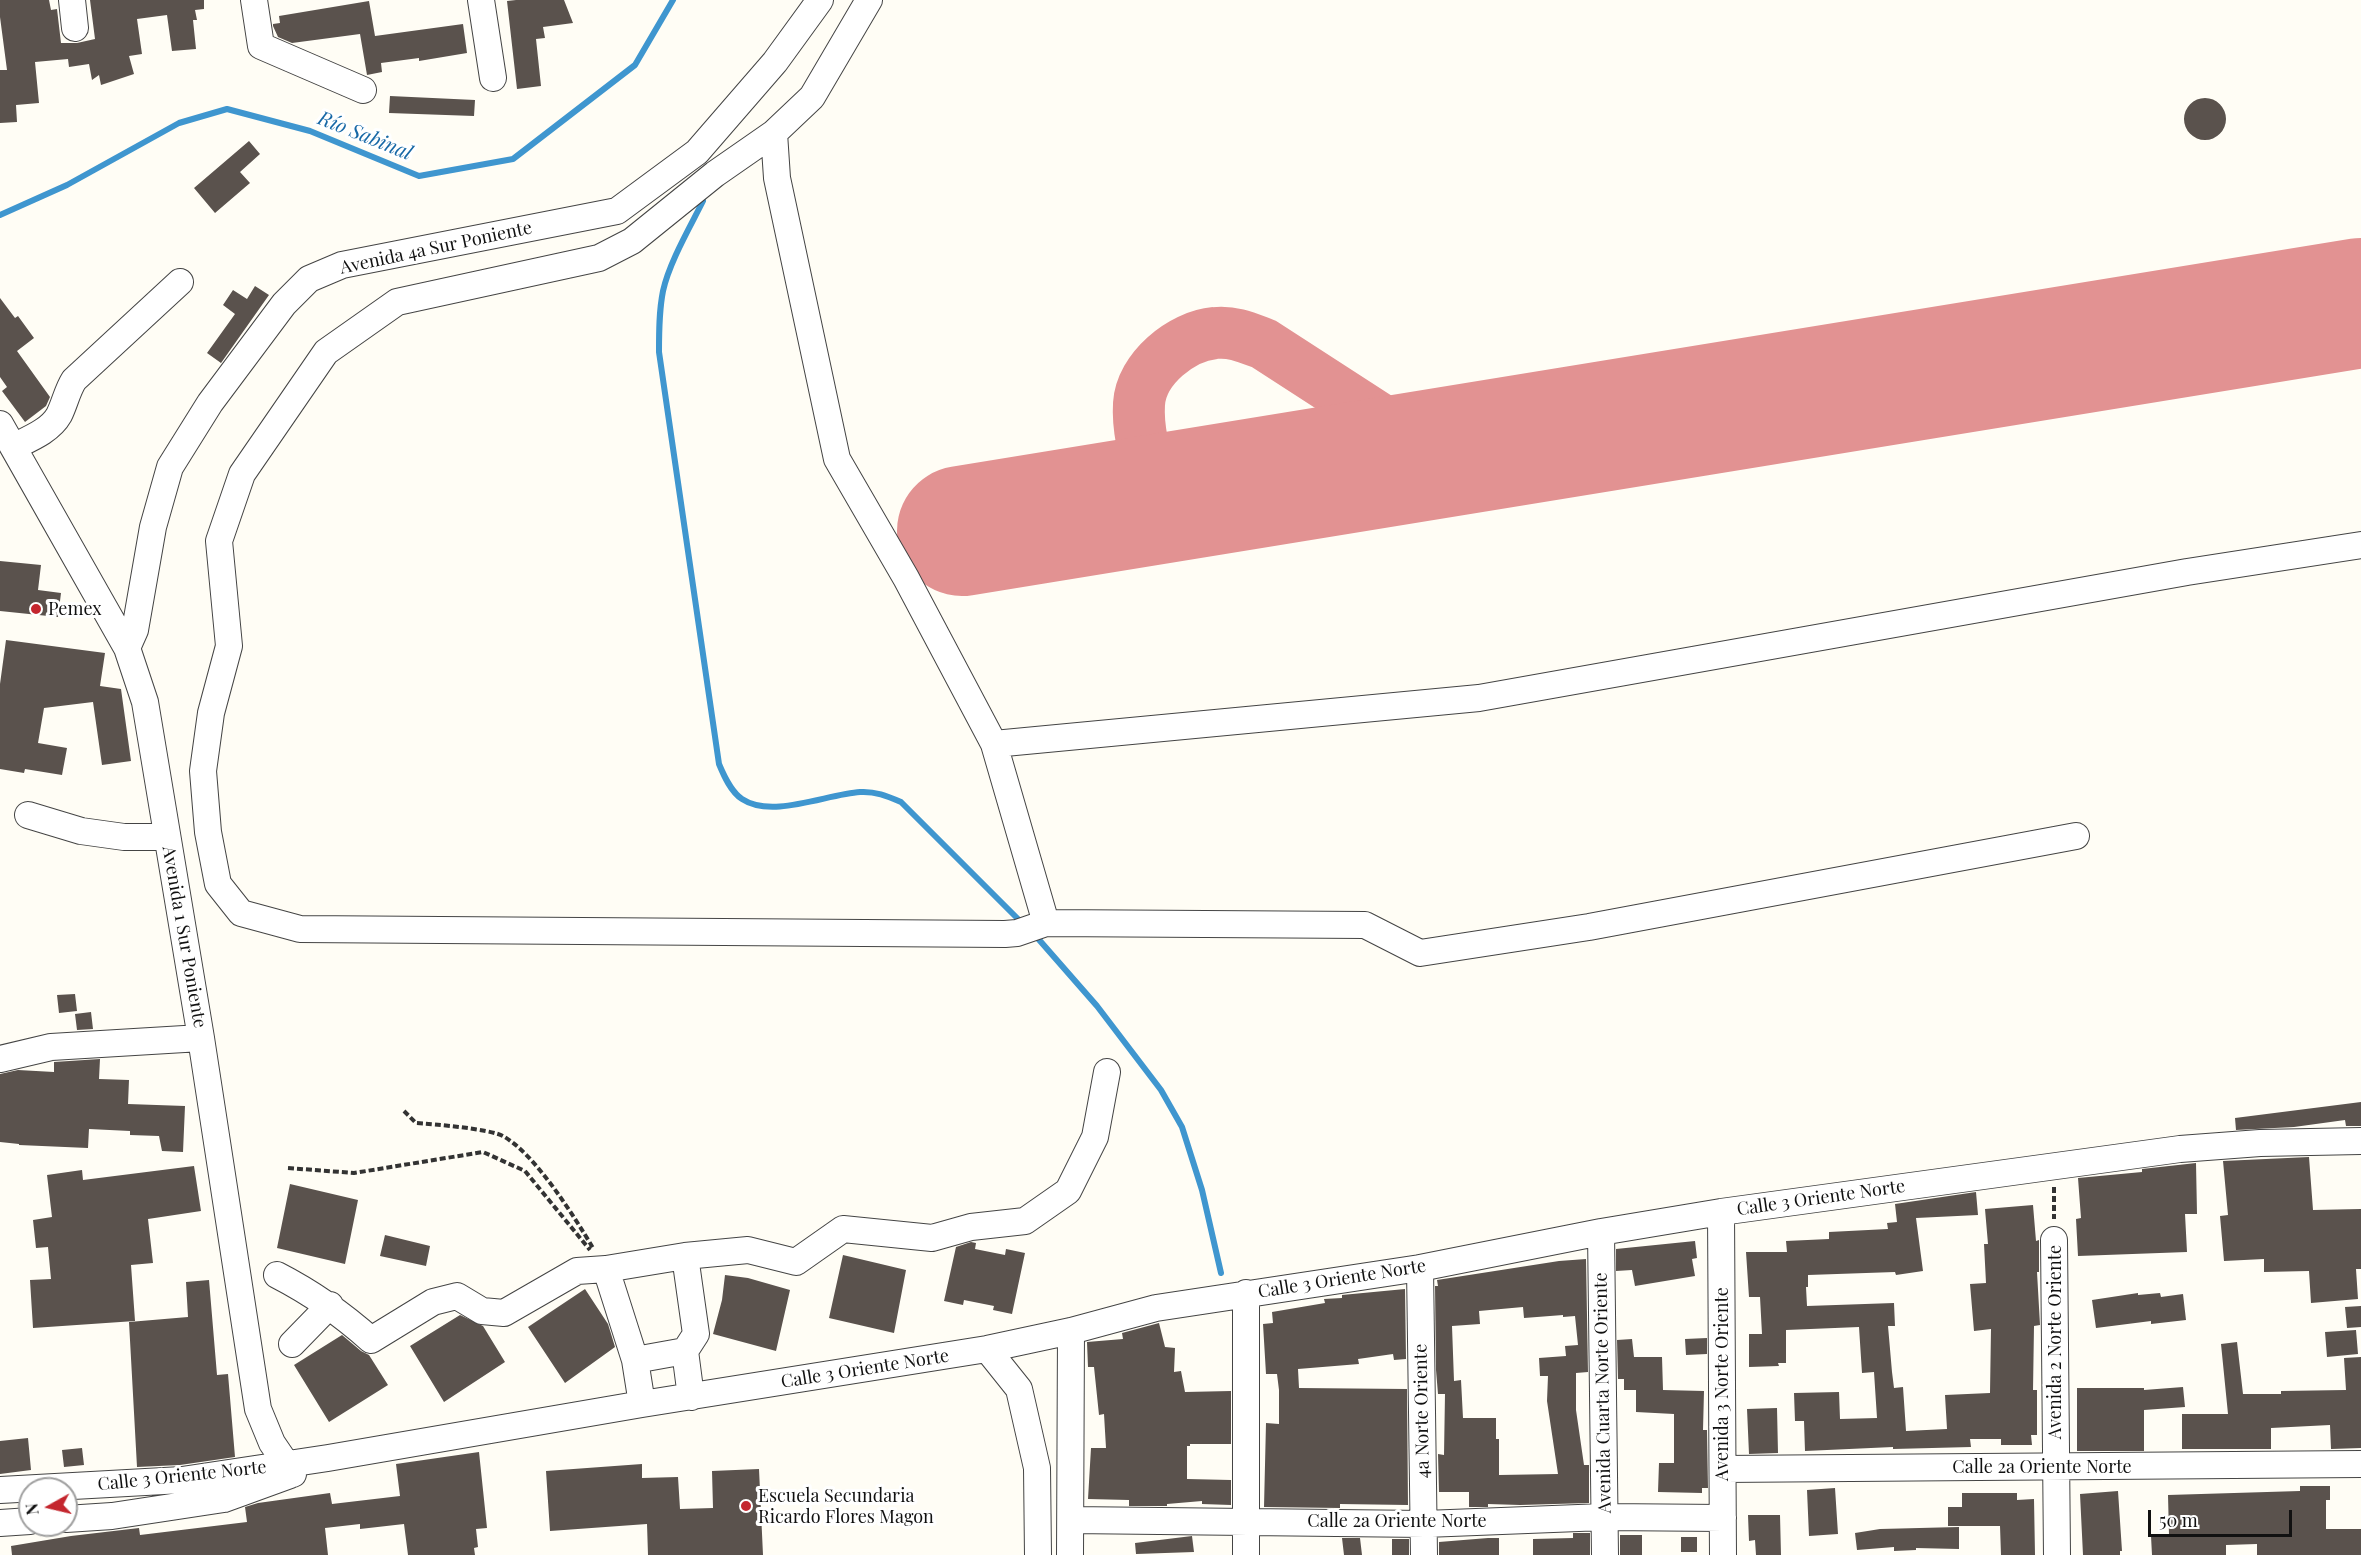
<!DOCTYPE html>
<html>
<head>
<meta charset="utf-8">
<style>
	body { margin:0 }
	#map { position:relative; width:2361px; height:1555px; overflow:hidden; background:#fffdf5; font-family:"Playfair Display",serif }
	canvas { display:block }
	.north { position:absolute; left:18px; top:1477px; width:60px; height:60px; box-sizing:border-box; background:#fff; border:2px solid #a0a0a0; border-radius:50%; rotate:262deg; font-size:16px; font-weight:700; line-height:24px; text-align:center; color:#111 }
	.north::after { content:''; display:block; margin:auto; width:21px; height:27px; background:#c4262e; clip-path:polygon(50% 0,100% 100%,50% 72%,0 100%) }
	.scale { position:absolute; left:2148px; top:1510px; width:144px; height:27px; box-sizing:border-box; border:3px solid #111; border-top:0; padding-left:8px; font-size:18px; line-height:21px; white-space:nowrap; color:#111; -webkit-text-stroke:4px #fff; paint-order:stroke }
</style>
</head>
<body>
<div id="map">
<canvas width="2361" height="1555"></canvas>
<div class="north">N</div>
<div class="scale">50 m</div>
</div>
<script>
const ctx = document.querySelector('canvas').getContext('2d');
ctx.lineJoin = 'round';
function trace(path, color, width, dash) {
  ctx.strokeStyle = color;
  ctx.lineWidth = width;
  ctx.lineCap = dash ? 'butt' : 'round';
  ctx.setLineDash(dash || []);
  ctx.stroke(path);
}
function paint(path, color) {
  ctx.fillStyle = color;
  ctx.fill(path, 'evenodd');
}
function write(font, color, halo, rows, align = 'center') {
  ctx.font = font + ' "Playfair Display",serif';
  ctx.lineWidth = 6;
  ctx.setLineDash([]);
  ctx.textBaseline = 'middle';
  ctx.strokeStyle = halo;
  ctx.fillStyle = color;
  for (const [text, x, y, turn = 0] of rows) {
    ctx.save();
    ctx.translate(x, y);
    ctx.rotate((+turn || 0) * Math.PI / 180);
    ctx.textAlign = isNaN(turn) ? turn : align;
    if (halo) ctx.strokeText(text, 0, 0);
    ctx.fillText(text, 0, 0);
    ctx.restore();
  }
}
trace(new Path2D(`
	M703,201C690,227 669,263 663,291C659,311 659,331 659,352L719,764C724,776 731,792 742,799C772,819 827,794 860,792C875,791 887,796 901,802L1022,923
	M0,215L67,185L179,123L227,109L310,131L419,176L513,159L635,65L673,0
	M1034,934L1097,1006L1161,1090L1182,1127L1202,1190L1221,1273`), '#3f96cf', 6);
trace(new Path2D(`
	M1156,499C1149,469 1137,435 1139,404C1141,369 1181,336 1215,333C1233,331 1248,338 1264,344L1434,454`), '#e29292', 52);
trace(new Path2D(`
	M962,531L2361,303`), '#e29292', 130);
paint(new Path2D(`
	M0,0H49L51,10L57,9L61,43H77L95,39L90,0H204V9L195,10L197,20H193L196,49L172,51L167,15L137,19L142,54L129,56L134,74L101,85L99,75L92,80L89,64L69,67L68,59L35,62L39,103L16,105L17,122L0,123V70H7L0,17Z
	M516,0H564L573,23L543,27L545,38L536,39L541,86L517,89L507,1Z
	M369,1L375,36L463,24L467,53L419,61V58L381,63L382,72L367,75L360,34L292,43L278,37L273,26V24L280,23L279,16Z
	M390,96L475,100L474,116L389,113Z
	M2184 119a21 21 0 1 1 42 0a21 21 0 1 1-42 0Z
	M249,141L260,154L240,172L250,183L215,213L194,188Z
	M255,286L269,295L221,363L207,353L235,314L223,305L233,290L247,299Z
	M0,298L15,318L18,316L34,338L17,351L50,397L46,406L25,422L2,391L7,387L0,377Z
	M0,561L41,565L38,590L61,593L58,617L0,611Z
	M6,640L105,653L100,686L121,689L131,761L102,765L93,702L44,708L38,743L67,748L62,775L25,769L24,773L0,769V684Z
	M75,994L77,1011L59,1013L57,995Z
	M91,1012L93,1029L77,1030L75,1014Z
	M100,1059L99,1079L129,1080L128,1104L185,1106L183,1152L162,1151L159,1136L130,1135V1131L89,1129L88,1148L19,1145V1144L0,1142V1074L18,1070L54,1072V1062Z
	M2361,1102V1126H2346L2345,1120L2294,1127L2236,1130L2235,1118Z
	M2309,1157L2313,1210L2361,1209V1269H2356L2358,1299L2311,1303L2309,1271L2264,1272V1259L2224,1261L2220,1216L2228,1215L2223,1161Z
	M2196,1163L2197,1214H2185L2187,1252L2078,1256L2076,1219L2081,1218L2078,1178L2142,1172V1169Z
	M194,1166L201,1211L148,1219L153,1263L131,1265L135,1321L33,1328L30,1280L51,1279L48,1247L36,1248L33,1220L52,1217L47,1175L82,1170L83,1180Z
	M290,1184L358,1200L345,1264L277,1248Z
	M1976,1192L1978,1215L1916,1218L1923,1271L1896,1275L1895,1272L1808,1275V1287H1806L1807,1306L1894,1303L1895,1326H1888L1892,1372L1894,1388L1903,1387L1906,1431L1947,1429L1945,1395L1990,1393L1991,1329L1974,1331L1970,1284L1986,1283L1984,1244H1988L1985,1209L2033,1205L2036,1241L2039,1240V1272H2037L2040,1325L2034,1326L2033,1390H2037V1435H2031L2032,1445H2001V1439H1970L1971,1447L1893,1449V1447L1805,1451L1804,1421H1795L1794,1393L1839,1392L1840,1419L1877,1418L1874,1372L1862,1373L1859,1327L1786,1330V1363H1778L1779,1366L1749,1367V1334H1762L1760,1297H1749L1746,1252H1787L1786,1241L1829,1239V1232L1888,1229L1887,1223L1897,1222L1895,1204Z
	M385,1235L430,1246L426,1266L380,1256Z
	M1695,1241L1697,1258L1692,1259L1695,1276L1635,1286L1632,1270L1616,1271V1249Z
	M971,1242L976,1243L975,1249L1005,1255L1006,1249L1025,1253L1012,1314L993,1310L994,1306L964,1300L963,1305L944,1301L956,1247Z
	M843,1255L906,1270L894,1333L829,1318Z
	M1586,1259L1588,1372L1576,1373V1410L1584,1465H1589V1503L1520,1505L1488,1504V1507H1469V1492H1439L1438,1454L1444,1455L1445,1394H1438L1436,1370L1435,1286H1438L1437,1280L1559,1261ZM1523,1307L1524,1318L1563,1315V1317L1575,1316L1578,1345L1565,1346L1566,1356L1539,1358L1540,1376H1548L1547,1401L1558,1474L1499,1475V1439H1496V1418H1463L1461,1380L1454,1381L1452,1326L1480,1324L1479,1311Z
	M725,1275L748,1278L790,1290L776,1351L713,1334L722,1300Z
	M209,1280L217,1375L228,1374L235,1457L180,1465L137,1467L129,1322L188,1317L186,1282Z
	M585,1289L608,1324L615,1347L565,1383L528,1327Z
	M1405,1289L1406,1359L1394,1360L1393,1354L1358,1359L1359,1364L1298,1369L1299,1388L1407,1389L1408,1505L1340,1504V1508L1264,1507L1266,1423L1279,1424V1390L1277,1374H1266L1263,1324L1273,1323L1272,1312L1325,1303L1324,1299L1342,1298V1295Z
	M2138,1293V1295L2160,1293L2161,1297L2183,1294L2186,1320L2151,1324V1321L2096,1328L2092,1300Z
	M2361,1306V1327L2347,1328L2345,1307Z
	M460,1315L483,1326L505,1362L444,1402L410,1346Z
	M1159,1323L1165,1347L1175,1348L1174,1372L1181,1371L1185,1392L1231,1391V1444H1190V1446H1187V1479L1231,1480V1505L1202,1504V1501L1167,1504V1506H1129V1500L1088,1499L1091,1448H1106L1104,1414L1099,1415L1094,1367H1088L1087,1342L1123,1339L1122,1333Z
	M2356,1330L2358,1354L2327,1357L2325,1332Z
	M342,1335L361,1351L369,1355L388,1385L329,1422L294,1365Z
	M1707,1338V1354L1686,1355L1685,1339Z
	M1632,1339L1634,1357H1662L1663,1390L1704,1391L1703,1430H1707L1708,1488H1702V1493L1658,1492L1659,1463H1674V1414L1636,1412V1390H1624V1379H1618L1617,1340Z
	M2237,1342L2243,1394H2281V1391L2346,1390L2344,1358L2361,1357V1448L2331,1449L2330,1425L2271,1428V1449H2182V1414H2228L2221,1344Z
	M2183,1387L2185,1407L2144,1410V1451H2077V1388H2144V1390Z
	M1777,1408L1778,1453L1749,1454L1747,1409Z
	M28,1438L31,1470L0,1474V1441Z
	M82,1448L84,1465L64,1467L62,1450Z
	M479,1452L487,1528L476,1529L478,1547L474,1548L475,1555H408L404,1524L360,1529V1524L325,1528L328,1555H12L11,1546L71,1536L139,1528L140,1535L247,1522L245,1507L258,1503L330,1493L332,1504L400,1496L396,1464Z
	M642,1464V1478L678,1477L680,1509L713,1508L712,1471L759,1469L763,1555H648L647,1524L550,1531L546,1471Z
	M2300,1486H2330V1500H2326V1529H2361V1555H2257V1544L2226,1545V1555H2152L2151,1536L2169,1535L2168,1495L2300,1491Z
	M1835,1488L1838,1534L1809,1536L1807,1490Z
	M2118,1491L2122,1551H2120V1555H2083L2080,1494Z
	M1962,1493H2017V1500L2034,1499L2035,1555H2001L2000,1526H1948V1507H1962Z
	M1748,1515H1780L1781,1555H1756L1755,1540L1749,1541Z
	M1959,1527V1549L1916,1548V1550L1894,1551V1547L1857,1550L1855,1533L1880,1529Z
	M1573,1533H1590V1555H1533V1539L1573,1538Z
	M1620,1535H1642V1555H1620Z
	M1192,1536L1194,1552L1136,1554L1135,1543Z
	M1681,1537H1697V1552H1681Z
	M1342,1538H1360L1362,1555H1344Z
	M1488,1538H1499V1555H1439V1542Z
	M1392,1539H1409V1555H1392Z`), '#5a524d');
const minor = new Path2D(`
	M72,0L75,28
	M254,0L261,46L363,90
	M481,0L493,78
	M869,0L812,97L774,133L715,174L632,241L599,258L397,302L326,352L242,474L219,541L229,646L211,713L203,771L208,832L218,884L241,913L300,929L1005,934L1017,933L1046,923L1365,925L1420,953L1589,927L2076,836
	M774,133L777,178L837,459L906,578L994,744L1046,923
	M0,424L127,648L145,702L201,1038L258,1409L272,1443L293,1474
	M13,447C29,439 50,431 59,415C65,403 67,391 74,380L180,282
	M127,648L135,630L153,527L170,467L210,403L284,304L309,279L342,265L617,211L697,152L775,62L820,0
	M994,744L1479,698L2187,572L2361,545
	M28,815L81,831L124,837H167
	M0,1059L51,1047L201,1038
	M1721,1212L1723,1555
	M1601,1232L1605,1555
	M2054,1240L2057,1555
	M685,1256L696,1334L685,1351L691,1397
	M1420,1268L1424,1555
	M606,1269L635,1360L642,1404
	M277,1275C312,1293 342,1314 371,1340L433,1302L457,1296L482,1311L504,1313L577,1271L606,1269L685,1256L748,1250L796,1262L843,1229L932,1238L971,1227L1025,1221L1068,1191L1095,1137L1107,1072
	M1246,1293V1555
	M292,1344L330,1305
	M987,1349L1019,1389L1037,1468L1038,1555
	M635,1360L685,1351
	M1723,1469L2361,1464
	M0,1490L182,1480L328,1458L642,1404L987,1349L1071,1331L1156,1308L1420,1268L1601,1232L1721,1212L2180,1149L2260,1143L2361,1141
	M66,1519L112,1516L224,1499L290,1475
	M1071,1520L1425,1524L1604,1517L1723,1518
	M0,1523L30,1521
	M1070,1555L1071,1331`);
trace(minor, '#444', 28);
trace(new Path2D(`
	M404,1111L416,1123C434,1124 490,1129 503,1136C535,1154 574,1216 593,1248
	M288,1168L354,1173L483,1152L525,1171L590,1250
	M2054,1187V1219`), '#333', 4, [6, 3]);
trace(minor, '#fff', 26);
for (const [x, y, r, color] of [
	[36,609,6,"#c4262e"],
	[746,1506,6,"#c4262e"]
]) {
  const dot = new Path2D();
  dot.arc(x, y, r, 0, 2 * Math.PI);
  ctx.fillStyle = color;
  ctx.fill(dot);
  trace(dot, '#fff', 2);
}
write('18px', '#111', '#fff', [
	["Avenida 4a Sur Poniente",436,248,-12],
	["Avenida 1 Sur Poniente",184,937,80],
	["Calle 3 Oriente Norte",1821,1198,-8],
	["Calle 3 Oriente Norte",1342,1279,-9],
	["Avenida 2 Norte Oriente",2055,1342,-90],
	["Calle 3 Oriente Norte",865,1369,-9],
	["Avenida 3 Norte Oriente",1722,1384,-90],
	["Avenida Cuarta Norte Oriente",1603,1393,-91],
	["4a Norte Oriente",1422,1411,-91],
	["Calle 2a Oriente Norte",2042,1467],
	["Calle 3 Oriente Norte",182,1476,-6],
	["Calle 2a Oriente Norte",1397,1521]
]);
write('18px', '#111', '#fff', [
	["Pemex",48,609],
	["Escuela Secundaria",758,1496],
	["Ricardo Flores Magon",758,1517]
], 'left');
write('italic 20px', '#1768a6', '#fff', [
	["Río Sabinal",365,136,22]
]);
</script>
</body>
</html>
